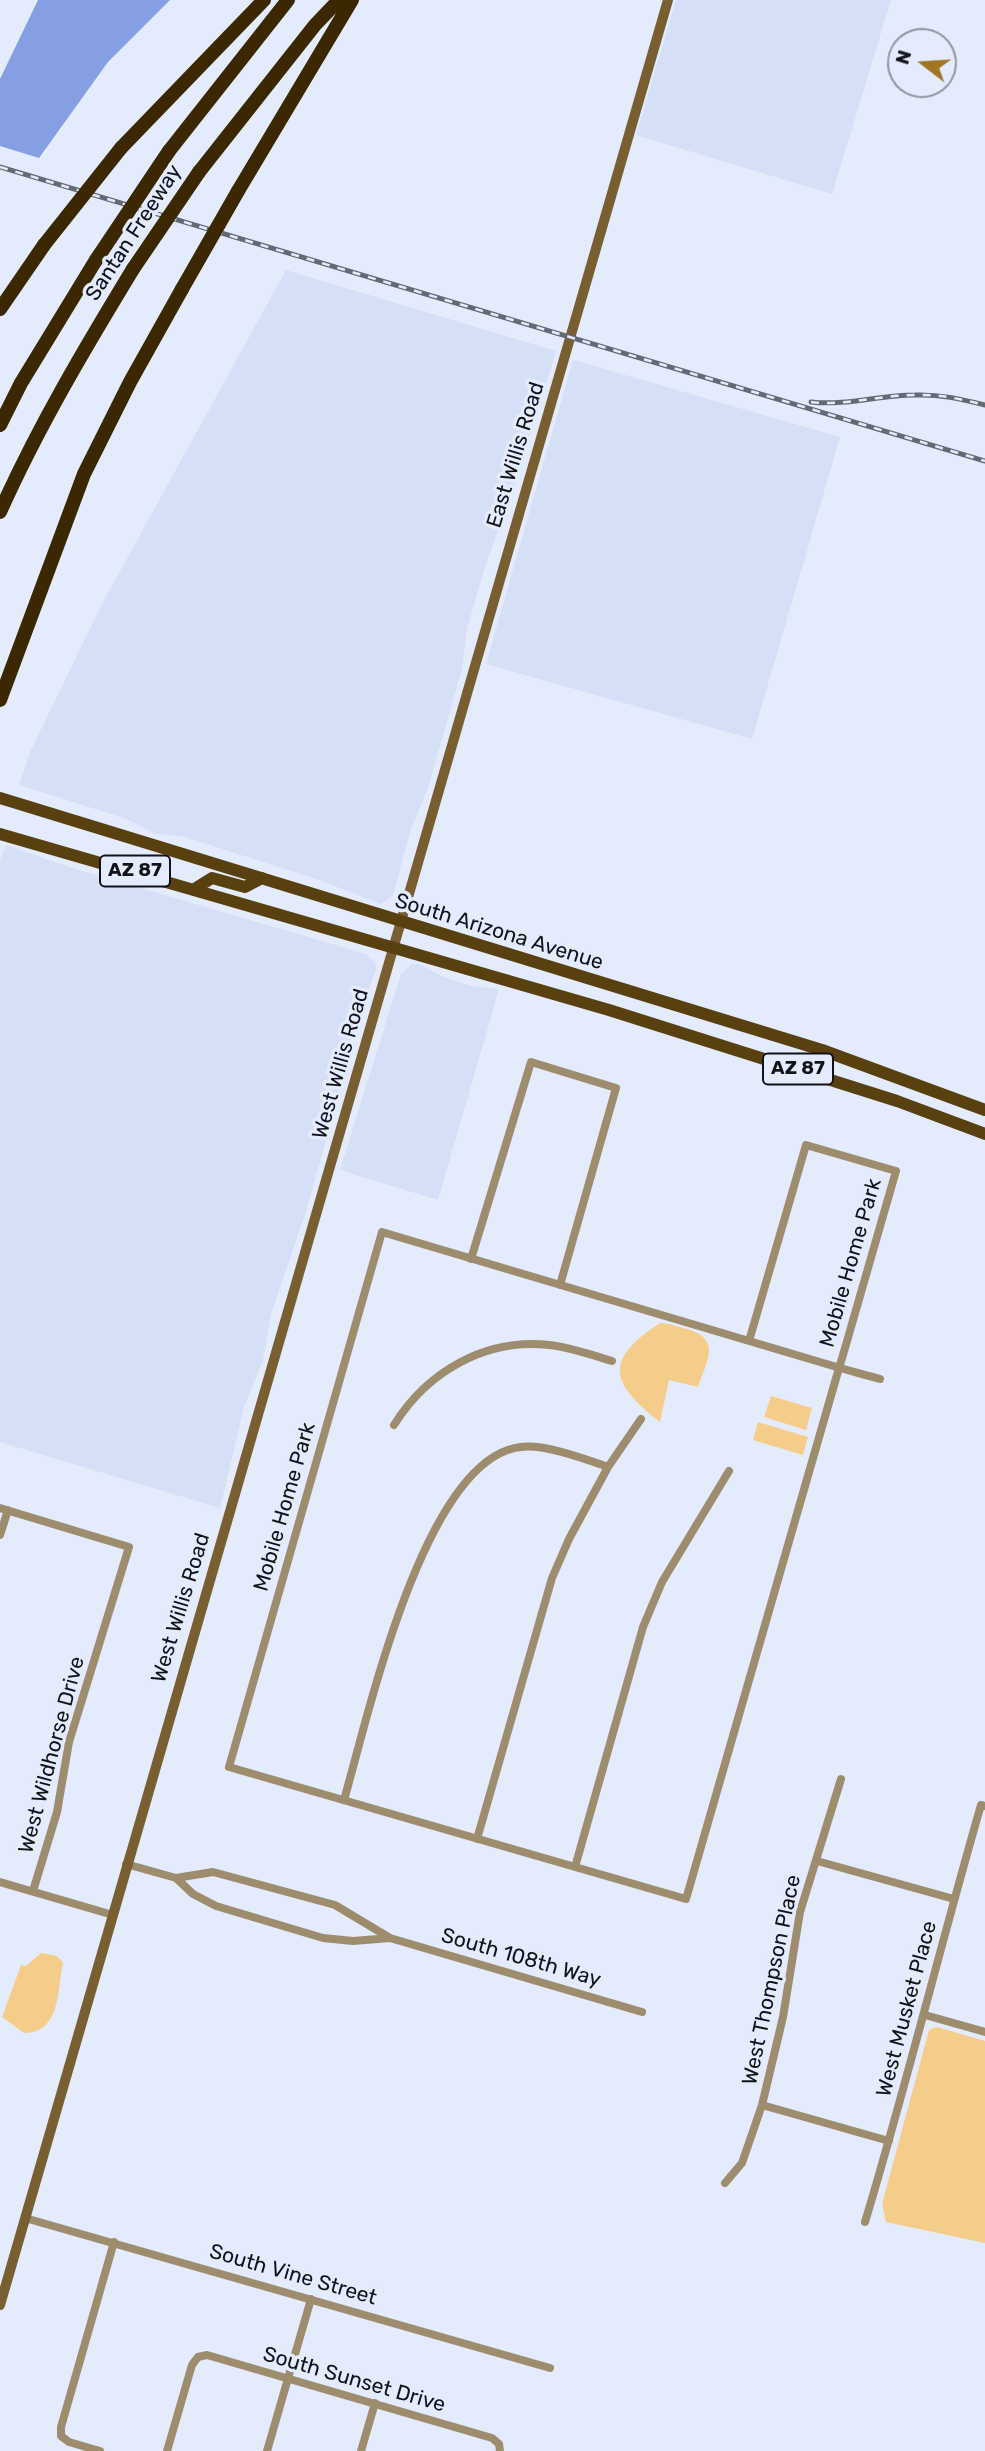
<!DOCTYPE html>
<html>
<head>
<meta charset="utf-8">
<style>
	body { margin:0 }
	#map { position:relative; width:985px; height:2451px; overflow:hidden; background:#e4ebfc; font-family:Rubik,sans-serif }
	canvas { display:block }
	.north { position:absolute; left:887px; top:28px; width:70px; height:70px; box-sizing:border-box; background:#e4ebfc; border:2px solid #9095a1; border-radius:50%; rotate:287deg; font-size:19px; font-weight:700; line-height:28px; text-align:center; color:#111318 }
	.north::after { content:''; display:block; margin:auto; width:24px; height:32px; background:#9f7625; clip-path:polygon(50% 0,100% 100%,50% 72%,0 100%) }
</style>
</head>
<body>
<div id="map">
<canvas width="985" height="2451"></canvas>
<div class="north">N</div>
</div>
<script>
const ctx = document.querySelector('canvas').getContext('2d');
ctx.lineJoin = 'round';
function paint(path, color) {
  ctx.fillStyle = color;
  ctx.fill(path, 'evenodd');
}
function trace(path, color, width, dash) {
  ctx.strokeStyle = color;
  ctx.lineWidth = width;
  ctx.lineCap = dash ? 'butt' : 'round';
  ctx.setLineDash(dash || []);
  ctx.stroke(path);
}
function write(font, color, halo, rows, align = 'center') {
  ctx.font = font + ' Rubik,sans-serif';
  ctx.lineWidth = 7;
  ctx.setLineDash([]);
  ctx.textBaseline = 'middle';
  ctx.strokeStyle = halo;
  ctx.fillStyle = color;
  for (const [text, x, y, turn = 0] of rows) {
    ctx.save();
    ctx.translate(x, y);
    ctx.rotate((+turn || 0) * Math.PI / 180);
    ctx.textAlign = isNaN(turn) ? turn : align;
    if (halo) ctx.strokeText(text, 0, 0);
    ctx.fillText(text, 0, 0);
    ctx.restore();
  }
}
paint(new Path2D(`
	M676,0H891L832,194L636,135Z
	M286,270L556,351L514,487L485,567L467,628L462,669L428,788L411,829L393,895L381,904L319,880L185,837L153,833L127,819L19,785L31,750L102,604Z
	M573,360L840,437L752,739L486,664Z
	M6,845L69,867L366,954L375,962L376,969L342,1066L335,1109L305,1214L271,1314L263,1360L244,1407L220,1508L0,1442V860Z
	M412,964H419L441,976L471,986L499,989L438,1200L340,1170L401,974Z`), '#d5dff5');
paint(new Path2D(`
	M660,1323C669,1323 678,1327 687,1329C722,1339 707,1361 698,1387L669,1380L660,1422C609,1382 604,1360 660,1323Z
	M771,1396L812,1408L806,1430L764,1417Z
	M758,1422L808,1437L803,1455L753,1440Z
	M41,1953L57,1956L63,1963C57,1987 62,2033 24,2033L2,2017L21,1965L26,1966Z
	M937,2027L985,2041V2243L886,2222L882,2204L929,2030Z`), '#f4cd8b');
paint(new Path2D(`
	M38,0H170L108,62L39,158L0,146V79Z`), '#869fe3');
trace(new Path2D(`
	M471,1259L531,1062L616,1088L560,1285
	M749,1341L806,1145L896,1171L843,1355L839,1368L686,1899L229,1767L382,1232L830,1365C846,1370 863,1374 880,1379
	M394,1425C427,1372 485,1338 549,1345C570,1347 592,1355 612,1361
	M0,1508L129,1547L69,1742L57,1812L33,1891
	M0,1535L8,1510
	M344,1800C367,1721 424,1457 521,1447C545,1444 585,1459 608,1467
	M477,1839L552,1578L569,1539L608,1467L641,1419
	M817,1861L954,1899
	M126,1864L176,1878L193,1894L216,1906L323,1938L353,1941L390,1938
	M575,1867L643,1627L662,1582L729,1471
	M176,1878L213,1872L335,1905L390,1938L642,2012
	M0,1882L113,1915
	M925,2015L985,2032
	M762,2105L889,2141
	M725,2183L742,2163L762,2105L783,2017L800,1912L841,1779
	M25,2218L550,2368
	M865,2222C907,2083 941,1943 981,1805L985,1806
	M100,2451L69,2442L61,2436V2427L114,2242
	M167,2451L192,2365L198,2357L207,2355L492,2438L499,2444L500,2451
	M267,2451L311,2299
	M361,2451L375,2403`), '#9e8c6e', 8);
trace(new Path2D(`
	M0,2305L668,0`), '#785e31', 10);
trace(new Path2D(`
	M0,798L822,1050L985,1110
	M0,834L609,1010L897,1101L985,1134
	M196,888L212,878L245,887L262,878`), '#584010', 12);
trace(new Path2D(`
	M121,148L264,0
	M169,151L288,0
	M199,172L315,25L339,0
	M238,191L352,0
	M0,309L44,245
	M0,425L21,383L96,260
	M0,512C38,427 85,348 133,269
	M0,700L84,474L130,382L182,289`), '#3b2700', 14);
const rail = new Path2D(`
	M0,167L985,461
	M811,402C846,406 880,395 915,395C939,394 961,399 985,405`);
trace(rail, '#656972', 5);
trace(rail, '#e4ebfc', 2.5, [8]);
trace(new Path2D(`
	M44,245L121,148
	M96,260L169,151
	M133,269L199,172
	M182,289L238,191`), '#3b2700', 14);
for (const [x, y, w] of [
	[135,871,70],
	[798,1069,70]
]) {
  const box = new Path2D();
  box.roundRect(x - w / 2, y - 15.5, w, 31, 5);
  ctx.fillStyle = '#e4ebfc';
  ctx.fill(box);
  trace(box, '#111318', 2);
}
write('bold 19px', '#111318', null, [
	["AZ 87",135,871],
	["AZ 87",798,1069]
]);
write('21px', '#111318', '#e4ebfc', [
	["Santan Freeway",134,233,-57],
	["East Willis Road",516,455,-73],
	["South Arizona Avenue",499,932,17],
	["West Willis Road",341,1064,-74],
	["Mobile Home Park",851,1263,-74],
	["Mobile Home Park",285,1507,-74],
	["West Willis Road",181,1608,-73],
	["West Wildhorse Drive",52,1755,-75],
	["South 108th Way",521,1958,16],
	["West Thompson Place",772,1980,-78],
	["West Musket Place",907,2009,-75],
	["South Vine Street",293,2275,16],
	["South Sunset Drive",354,2380,16]
]);
</script>
</body>
</html>
